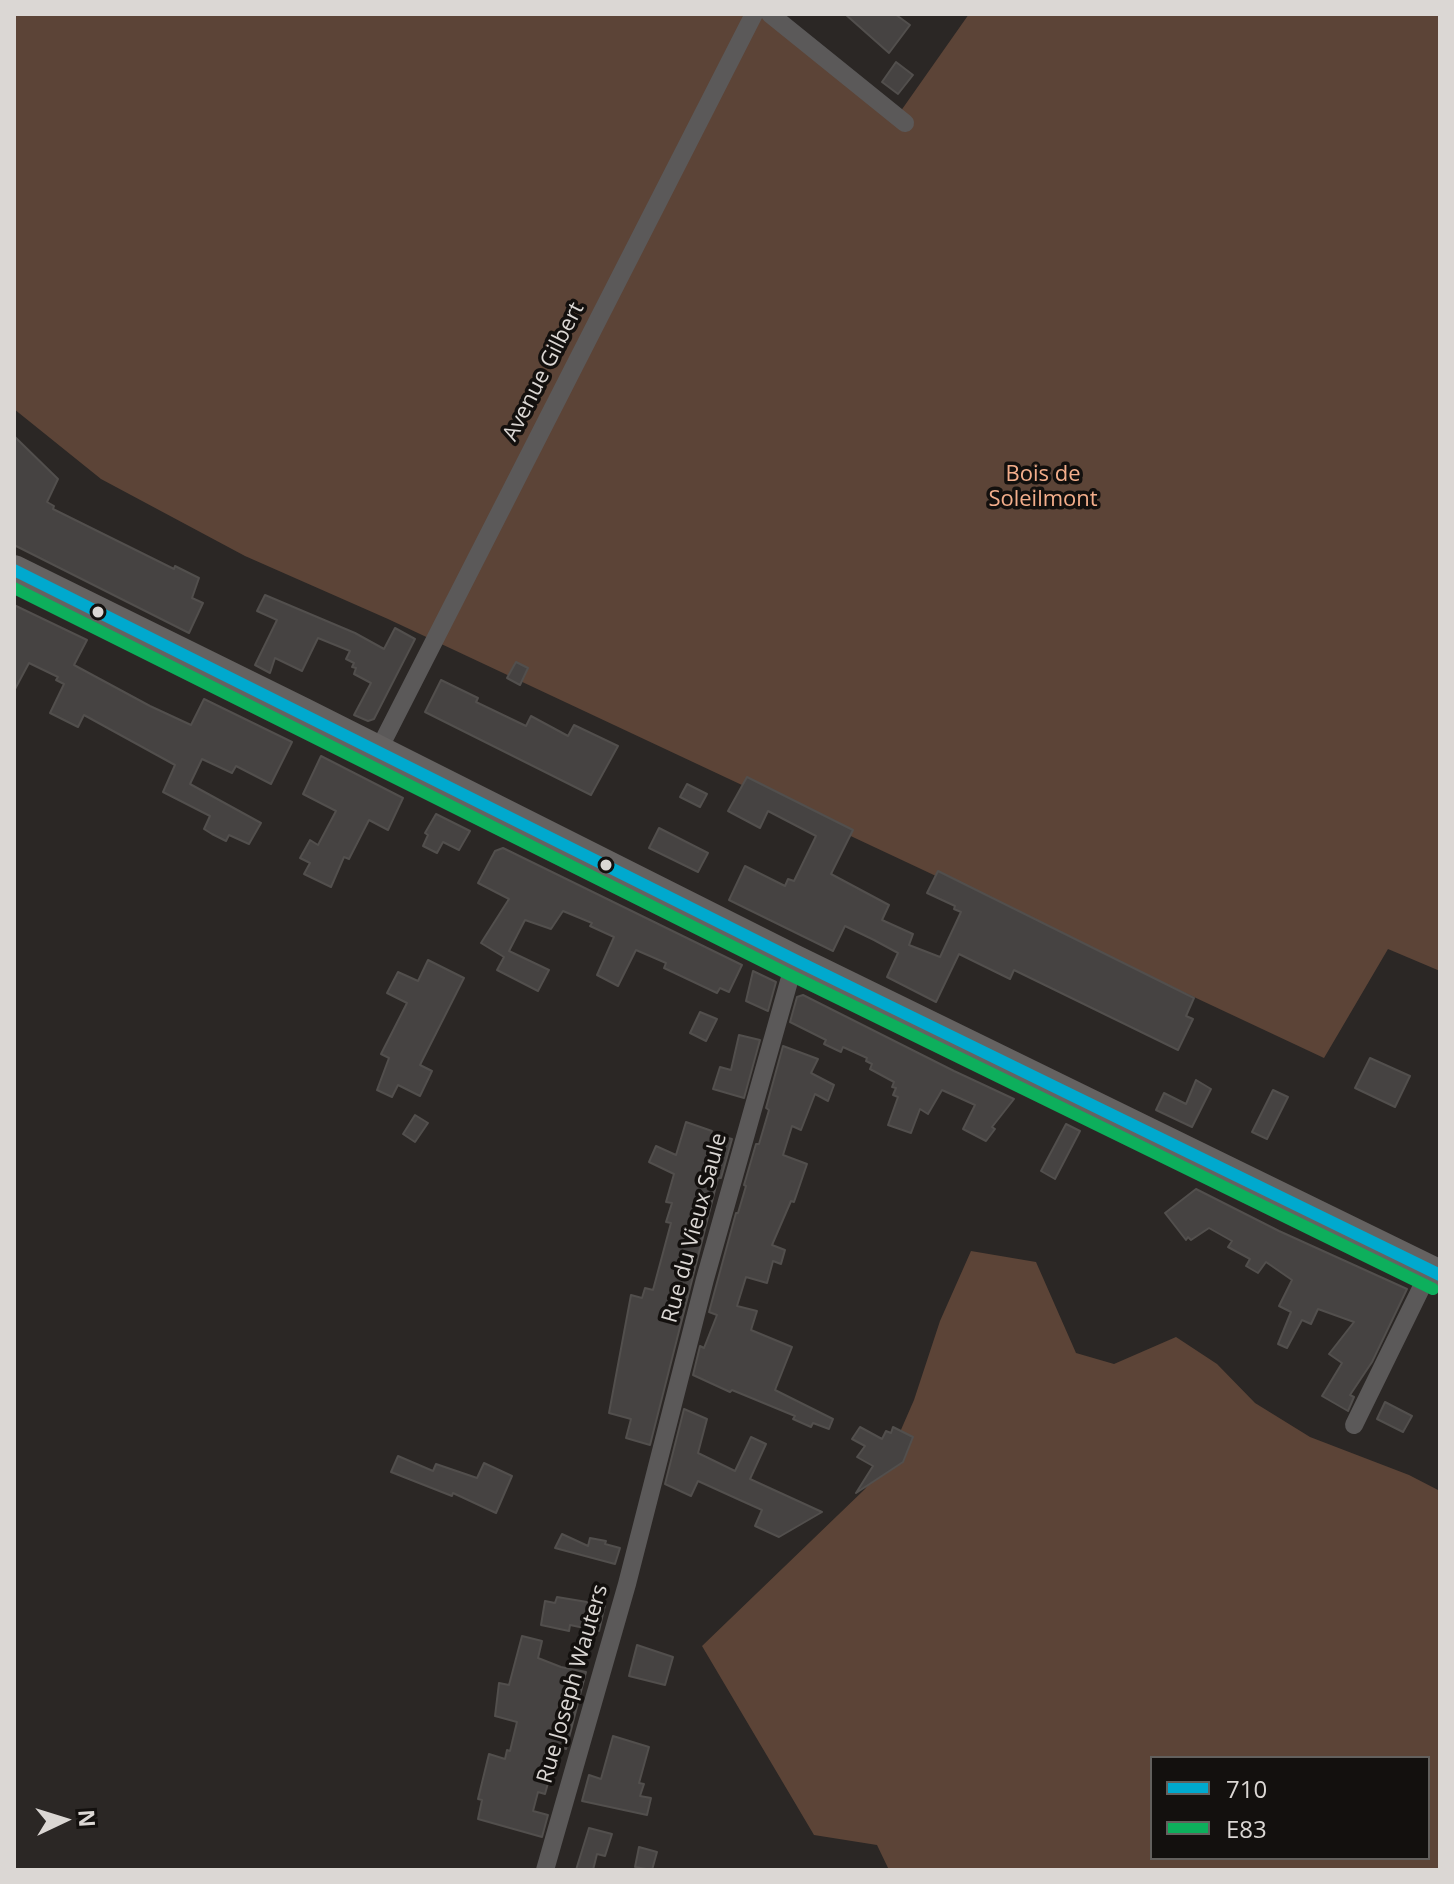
<!DOCTYPE html>
<html>
<head>
<meta charset="utf-8">
<style>
	body { margin:0 }
	#map { position:relative; width:1454px; height:1884px; overflow:hidden; background:#2b2725; font-family:"Open Sans",sans-serif }
	canvas { display:block }
	.frame { position:absolute; inset:0; border:16px solid #dbd7d4; pointer-events:none }
	.legend { position:absolute; left:1150px; top:1756px; width:280px; height:104px; box-sizing:border-box; background:#13100e; border:2px solid #63605d; margin:0; padding:10px 14px; list-style:none; font-size:24px; color:#dbd7d4 }
	.legend li { display:flex; align-items:center; gap:16px; height:40px }
	.legend b { width:40px; border:2px solid #63605d }
	.north { position:absolute; left:24px; top:1780px; width:80px; height:80px; -webkit-text-stroke:6px #13100e; paint-order:stroke; rotate:86deg; font-size:22px; font-weight:700; line-height:32px; text-align:center; color:#dbd7d4 }
	.north::after { content:''; display:block; margin:auto; width:28px; height:36px; background:#dbd7d4; clip-path:polygon(50% 0,100% 100%,50% 72%,0 100%) }
</style>
</head>
<body>
<div id="map">
<canvas width="1454" height="1884"></canvas>
<div class="frame"></div>
<ul class="legend">
<li><b style="height:10px;background:#00a9ce"></b>710</li>
<li><b style="height:10px;background:#0daf5c"></b>E83</li>
</ul>
<div class="north">N</div>
</div>
<script>
const ctx = document.querySelector('canvas').getContext('2d');
ctx.lineJoin = 'round';
function paint(path, color) {
  ctx.fillStyle = color;
  ctx.fill(path, 'evenodd');
}
function trace(path, color, width, dash) {
  ctx.strokeStyle = color;
  ctx.lineWidth = width;
  ctx.lineCap = dash ? 'butt' : 'round';
  ctx.setLineDash(dash || []);
  ctx.stroke(path);
}
function write(font, color, halo, rows, align = 'center') {
  ctx.font = font + ' "Open Sans",sans-serif';
  ctx.lineWidth = 7;
  ctx.setLineDash([]);
  ctx.textBaseline = 'middle';
  ctx.strokeStyle = halo;
  ctx.fillStyle = color;
  for (const [text, x, y, turn = 0] of rows) {
    ctx.save();
    ctx.translate(x, y);
    ctx.rotate((+turn || 0) * Math.PI / 180);
    ctx.textAlign = isNaN(turn) ? turn : align;
    if (halo) ctx.strokeText(text, 0, 0);
    ctx.fillText(text, 0, 0);
    ctx.restore();
  }
}
paint(new Path2D(`
	M14,14H770L898,115L969,14H1440V971L1388,949L1324,1058L388,619L245,556L101,479L14,409Z
	M971,1251L1036,1262L1076,1353L1114,1364L1176,1337L1217,1364L1255,1403L1310,1437L1409,1475L1440,1491V1870H889L877,1845L814,1835L702,1646L865,1489L890,1455L914,1400L940,1321ZM1152,1758H1428V1858H1152Z`), '#5c4437');
const building = new Path2D(`
	M845,14H895L910,25L889,53Z
	M896,62L913,75L898,94L882,82Z
	M14,436L58,479L47,502L54,506L53,509L174,569L175,566L199,578L192,598L203,603L189,633L14,545Z
	M265,595L355,633L384,649L395,628L415,639L374,719L368,721L354,715L371,683L354,674L356,668L352,667L354,663L346,659L350,651L318,638L302,671L275,658L270,673L255,665L277,620L257,611Z
	M14,605L87,640L74,665L150,706L191,725L204,699L292,742L271,784L236,766L232,773L202,759L190,784L261,823L249,844L229,835L226,841L212,834L204,829L210,816L163,792L175,765L84,715L78,727L50,713L64,684L56,680L58,677L29,663L14,691Z
	M516,662L528,668L520,685L507,678Z
	M441,680L478,698L476,702L526,726L531,716L568,736L574,725L618,746L591,795L425,712Z
	M321,756L403,798L388,830L369,820L349,859L344,857L331,887L304,874L310,863L300,858L310,840L318,845L336,811L303,794Z
	M747,777L853,830L831,874L889,905L882,920L913,934L909,945L940,957L961,912L954,909L955,906L927,893L938,871L1194,998L1186,1016L1193,1019L1178,1050L1014,970L1010,979L959,954L936,1002L887,977L898,953L874,940L845,926L833,951L729,900L745,866L785,886L788,879L794,881L816,836L768,811L760,828L728,811Z
	M687,784L707,794L700,807L680,797Z
	M436,814L470,831L459,850L443,842L437,853L423,846L428,835L425,833Z
	M659,828L708,853L698,872L649,848Z
	M503,848L742,965L729,992L720,988L717,993L700,985L664,968L666,963L636,950L618,986L597,975L614,937L590,926L592,923L563,911L551,929L525,920L509,951L549,970L538,991L497,970L504,957L481,943L509,899L478,883L495,851Z
	M428,960L464,978L420,1065L432,1071L420,1096L398,1085L392,1097L377,1090L389,1058L381,1054L407,1003L387,993L398,972L418,981Z
	M753,971L776,982L768,1011L746,1001Z
	M803,995L954,1071L1014,1099L992,1127L995,1129L986,1141L963,1129L975,1105L942,1090L928,1114L920,1109L911,1133L888,1125L898,1097L893,1095L896,1088L892,1087L894,1082L870,1069L872,1064L866,1061L867,1058L843,1047L841,1052L824,1044L826,1040L790,1022L797,997Z
	M700,1012L717,1019L706,1041L690,1033Z
	M739,1035L760,1040L744,1098L713,1089L720,1067L731,1070Z
	M783,1046L818,1059L811,1073L834,1085L828,1101L815,1094L801,1130L792,1126L783,1155L807,1164L794,1202L791,1201L772,1245L785,1250L781,1264L773,1261L767,1283L746,1277L737,1306L757,1311L751,1330L792,1347L775,1390L833,1419L829,1429L813,1423L811,1427L793,1419L795,1416L732,1390L730,1392L693,1375L700,1346L704,1348L717,1315L709,1312L736,1213H738L746,1186L744,1185L756,1144H759L769,1110L766,1108Z
	M1370,1058L1410,1076L1395,1107L1355,1088Z
	M1196,1080L1211,1089L1192,1127L1156,1110L1164,1093L1186,1104Z
	M1273,1090L1288,1097L1267,1139L1252,1132Z
	M415,1115L428,1123L415,1142L403,1134Z
	M686,1122L712,1131L711,1134L732,1139L721,1178H718L650,1445L626,1438L631,1419L609,1413L631,1295L642,1298L645,1288L653,1290L671,1223L666,1222L672,1203L666,1202L674,1174L649,1162L656,1146L676,1155Z
	M1066,1124L1080,1131L1055,1179L1041,1171Z
	M1196,1189L1279,1231L1407,1289L1372,1362L1350,1395L1354,1397L1348,1411L1322,1396L1342,1363L1329,1354L1354,1322L1318,1309L1311,1324L1302,1320L1287,1348L1278,1344L1291,1312L1279,1306L1292,1280L1266,1262L1258,1273L1246,1266L1250,1259L1228,1247L1232,1241L1209,1228L1191,1240L1188,1237L1186,1240L1165,1213Z
	M1385,1402L1412,1416L1403,1432L1377,1419Z
	M684,1409L707,1419L698,1453L735,1471L751,1437L766,1444L750,1479L822,1512L779,1537L755,1526L762,1510L742,1501L698,1481L691,1496L665,1484Z
	M860,1427L882,1439L886,1431L891,1433L893,1427L913,1437L903,1462L856,1493L873,1466L857,1457L865,1446L852,1439Z
	M398,1456L433,1471L436,1464L477,1478L484,1463L512,1476L496,1513L453,1493L452,1496L391,1472Z
	M562,1534L588,1546L590,1538L606,1541L605,1544L620,1548L615,1564L555,1548Z
	M557,1597L605,1605L599,1631L570,1625L569,1631L541,1625L545,1601L555,1603Z
	M522,1636L542,1641L538,1658L561,1667L586,1672L566,1749L558,1747L545,1794L538,1792L533,1811L548,1815L542,1837L478,1819L482,1800L478,1799L489,1754L505,1759L507,1750L510,1751L517,1722L495,1716L499,1683L509,1685Z
	M637,1645L673,1657L665,1685L629,1676Z
	M613,1736L649,1747L639,1783L644,1784L640,1796L651,1798L647,1815L582,1801L589,1775L601,1779Z
	M589,1828L612,1834L605,1856L597,1854L593,1870H576Z
	M639,1847L657,1852L652,1870L635,1867Z`);
paint(building, '#464342');
trace(building, '#524f4d', 2);
trace(new Path2D(`
	M770,14L905,123
	M378,751L754,14
	M1354,1425L1430,1270
	M545,1870L627,1584L705,1279L795,960`), '#5b5959', 18);
trace(new Path2D(`
	M14,570L304,713L795,960L1440,1275`), '#656261', 30);
trace(new Path2D(`
	M14,570L795,960L1440,1275`), '#00a9ce', 12);
trace(new Path2D(`
	M14,588L788,974L1433,1289`), '#0daf5c', 12);
for (const [x, y, r, color] of [
	[98,612,7,"#dbd7d4"],
	[606,865,7,"#dbd7d4"]
]) {
  const dot = new Path2D();
  dot.arc(x, y, r, 0, 2 * Math.PI);
  ctx.fillStyle = color;
  ctx.fill(dot);
  trace(dot, '#13100e', 3);
}
write('22px', '#dbd7d4', '#13100e', [
	["Avenue Gilbert",544,372,-63],
	["Rue du Vieux Saule",695,1228,-75],
	["Rue Joseph Wauters",573,1684,-74]
]);
write('22px', '#f4ae8b', '#13100e', [
	["Bois de",1043,475],
	["Soleilmont",1043,500]
]);
</script>
</body>
</html>
